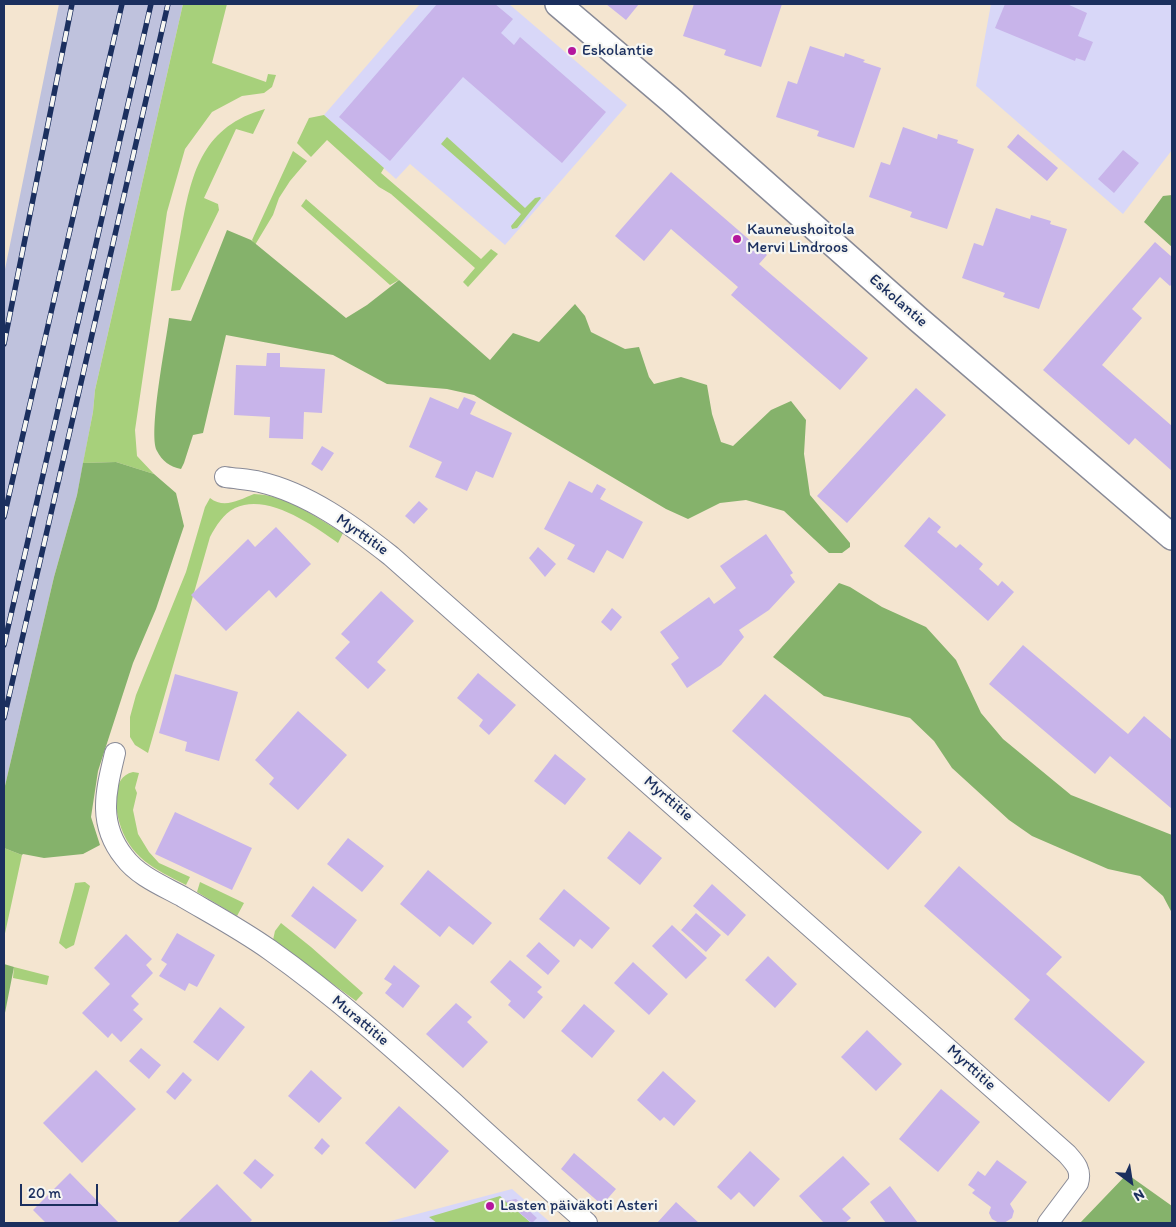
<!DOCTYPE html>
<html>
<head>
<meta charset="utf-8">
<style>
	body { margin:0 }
	#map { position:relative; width:1176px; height:1227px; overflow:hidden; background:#f4e5d0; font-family:Itim,sans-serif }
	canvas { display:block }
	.frame { position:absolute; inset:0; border:5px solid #1b2f5e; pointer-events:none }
	.north { position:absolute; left:1106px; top:1157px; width:50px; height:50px; -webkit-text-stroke:4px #f6f6f2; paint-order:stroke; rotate:149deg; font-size:14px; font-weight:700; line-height:20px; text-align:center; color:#1b2f5e }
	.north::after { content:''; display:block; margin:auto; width:18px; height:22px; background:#1b2f5e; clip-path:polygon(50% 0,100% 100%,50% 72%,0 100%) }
	.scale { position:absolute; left:20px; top:1184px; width:78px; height:22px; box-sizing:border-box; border:2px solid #1b2f5e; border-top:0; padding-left:6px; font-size:15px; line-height:18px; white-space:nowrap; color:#1b2f5e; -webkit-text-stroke:4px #f6f6f2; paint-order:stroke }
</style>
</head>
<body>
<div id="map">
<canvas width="1176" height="1227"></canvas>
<div class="frame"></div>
<div class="north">N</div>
<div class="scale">20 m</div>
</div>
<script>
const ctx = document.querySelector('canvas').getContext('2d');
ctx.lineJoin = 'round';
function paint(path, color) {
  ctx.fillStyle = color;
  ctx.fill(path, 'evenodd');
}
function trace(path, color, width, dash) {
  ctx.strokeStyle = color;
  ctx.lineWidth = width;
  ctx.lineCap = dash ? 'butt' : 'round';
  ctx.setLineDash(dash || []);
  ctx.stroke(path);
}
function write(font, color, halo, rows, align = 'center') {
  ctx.font = font + ' Itim,sans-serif';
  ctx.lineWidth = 4.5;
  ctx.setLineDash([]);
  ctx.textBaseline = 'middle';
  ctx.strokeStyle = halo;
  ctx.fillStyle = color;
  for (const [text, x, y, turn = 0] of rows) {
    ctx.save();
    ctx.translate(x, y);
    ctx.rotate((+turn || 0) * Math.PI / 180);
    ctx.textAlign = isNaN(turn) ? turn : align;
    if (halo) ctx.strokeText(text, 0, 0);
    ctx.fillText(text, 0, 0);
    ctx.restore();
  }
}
paint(new Path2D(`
	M420,4H509L627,105L505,245L410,164L396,179L324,115Z
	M991,4H1172V150L1123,214L976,86Z
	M512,1189L551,1223H383Z`), '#d8d7f8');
paint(new Path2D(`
	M59,4H183L95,390L93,412L77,495L54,577L4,790V274Z`), '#bfc2dd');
paint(new Path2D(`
	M183,4H227L212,63L266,82L268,74L276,75L272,87L264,93L242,96L212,112L185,149L167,212L135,430L137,456L154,474L116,462L83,463L93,412L95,390Z
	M265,109L253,134L236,129L204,198L218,204L219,210L180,290L171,291C174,270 178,248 182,226C192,170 204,126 265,109Z
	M324,115L384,168L381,173L481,259L491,249L498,254L468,287L463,282L475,268L391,194L379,187L327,140L311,157L297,143L309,118Z
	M447,137L525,208L535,198L540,197L541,198L517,228L512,229L511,226L521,214L441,144Z
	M293,151L307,161L290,181L279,198L273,215L255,245L252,240Z
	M306,199L399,280L390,285L301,206Z
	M254,494C287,495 315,517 343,533L338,543C312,525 268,493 235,508C223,514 216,526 210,537L148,753L135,745L130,737V717L136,695L186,572L205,507L210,498C224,509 239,500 254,494Z
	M133,772L139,773L135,788L137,793L133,810L138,834L149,852L159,863L190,877L186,885C155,869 129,858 119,821C117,813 115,803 116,795C118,783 121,775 133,772Z
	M4,848L22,855L4,938Z
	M85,882L90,886L74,945L66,949L59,943L74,888L75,883Z
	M200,882L244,903L237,916L197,892Z
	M281,923L311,947L363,993L356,1001L273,940L275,931Z
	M14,967L49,976L47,985L13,978Z
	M500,1196L531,1223H437L429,1217Z`), '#a7d07b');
paint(new Path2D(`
	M1172,195V247L1144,222L1163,196Z
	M227,230L251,240L346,318L367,305L399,280L490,360L513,333L539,342L575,304L585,316L591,332L625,349L639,347L649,377L654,384L681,377L707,385L712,414L721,442L733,446L771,410L791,401L806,420L804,454L810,495L850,543V547L842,553H829L784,511L746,500L720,503L688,519L666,509L474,395L447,389L387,384L333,355L226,335L203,433L193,435L184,463L181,469C170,467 162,461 157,451C148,433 166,343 169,318L191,321Z
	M116,462L154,474L176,493L184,526L156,609L133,663L98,771L91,817L100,845L83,854L44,858L23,854L22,855L4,848V790L54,577L77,495L83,463Z
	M839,583L850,587L882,607L926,627L956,660L981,713L1003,739L1071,795L1172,835V913L1163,896L1140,876L1108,869L1032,836L1009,820L952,768L934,741L910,718L824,696L773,657Z
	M4,964L14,967L4,1018Z
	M1127,1174L1172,1206V1223H1080Z`), '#85b26b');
paint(new Path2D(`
	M437,4H495L513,19L501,33L514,45L520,37L606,112L562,163L463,77L390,161L339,117Z
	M606,4H639L626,20Z
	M694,4H782L761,67L724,55L726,50L683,36Z
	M1005,4L1020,5L1021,4H1067L1087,13L1078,36L1093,42L1085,61L1076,58L1075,61L995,28Z
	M810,46L844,57L845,53L865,60L863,62L881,68L854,148L817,136L819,131L776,117L788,81L797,84Z
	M903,127L937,139L938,134L958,140L957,143L974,149L947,229L910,217L912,212L869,197L881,162L890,165Z
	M1018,134L1058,168L1047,181L1007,147Z
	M1123,150L1139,163L1114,193L1098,179Z
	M671,172L767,255L759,264L868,358L840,390L731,295L738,287L671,229L644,261L615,236Z
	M996,208L1030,219L1031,215L1051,221L1050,224L1067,229L1039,309L1003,297L1005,293L962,278L974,243L983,246Z
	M1155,242L1172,257V284L1170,286L1160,277L1132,309L1142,318L1102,365L1172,426V471L1135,438L1129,445L1043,370Z
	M267,353H280V367L325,369L322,413L304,412L303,439L269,438L270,417L234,415L236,365L266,366Z
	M916,388L946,415L847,523L817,496Z
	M430,397L458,409L464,397L476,402L470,414L512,433L493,478L476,471L467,491L435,477L442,462L409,447Z
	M322,446L334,453L322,471L311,464Z
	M569,481L592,493L597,484L606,489L600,499L643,522L623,559L607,550L594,573L567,559L575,545L544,529Z
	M419,501L428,509L414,524L405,516Z
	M929,517L941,527L937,532L956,548L960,544L983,564L979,569L998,586L1002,581L1014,592L988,621L904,546Z
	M276,527L311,564L276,598L269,590L226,631L191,595L248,539L255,547Z
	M766,534L793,573L790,575L795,582L769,610L739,630L744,637L721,665L687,688L671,664L679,658L660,632L709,597L714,604L736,588L720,566Z
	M538,547L556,564L545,577L529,558Z
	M381,591L414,621L377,662L386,670L368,689L335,658L350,642L341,634Z
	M612,608L622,617L611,631L601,622Z
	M1023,645L1128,734L1144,716L1172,740V809L1110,756L1095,774L989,684Z
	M478,673L516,705L489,735L479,726L483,720L457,698Z
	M175,674L238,692L219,761L185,751L187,742L159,733Z
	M765,694L922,832L888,870L732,731Z
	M298,711L347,755L298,810L269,784L274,778L255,760Z
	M555,754L586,779L565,805L534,781Z
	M175,812L252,848L232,890L155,854Z
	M629,831L662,858L640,885L607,858Z
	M348,838L384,866L362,892L327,864Z
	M959,866L1062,957L1046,974L1145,1062L1109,1102L1014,1019L1030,1000L924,906Z
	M428,870L492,923L473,945L449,926L440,937L400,904Z
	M712,884L746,915L728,936L693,906Z
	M313,886L357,920L335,949L291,916Z
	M564,889L610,928L592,949L580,939L574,947L539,919Z
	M696,913L721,935L706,952L681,930Z
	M672,925L707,958L686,979L652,946Z
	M177,933L215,955L197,987L189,983L185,991L159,976L167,964L161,960Z
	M126,934L152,959L146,965L153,973L131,996L139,1004L133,1010L143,1019L121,1042L112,1033L108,1038L82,1013L110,984L94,968Z
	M539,942L560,961L548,975L526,956Z
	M768,956L797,984L775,1008L745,980Z
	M510,960L542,987L537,992L543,997L524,1019L508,1005L511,1001L490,982Z
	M633,962L668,994L649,1015L614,983Z
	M394,965L420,986L403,1008L385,993L392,984L384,979Z
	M456,1003L472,1017L467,1022L488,1042L463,1068L426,1034Z
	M584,1004L615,1031L592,1058L561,1031Z
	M220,1007L245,1027L218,1061L193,1042Z
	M867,1030L902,1064L876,1091L841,1057Z
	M141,1048L161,1065L149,1079L129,1061Z
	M96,1070L136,1109L82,1163L43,1123Z
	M311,1070L342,1098L319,1123L288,1096Z
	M663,1071L696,1101L674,1126L664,1117L660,1121L637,1100Z
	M183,1072L192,1080L175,1100L166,1092Z
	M941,1089L980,1122L938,1172L899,1139Z
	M399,1106L449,1151L415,1189L365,1143Z
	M322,1138L330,1146L322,1155L314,1148Z
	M750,1151L780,1179L754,1207L739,1192L731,1200L717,1187Z
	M574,1153L616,1189L602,1205L561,1169Z
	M843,1156L870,1184L842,1209L851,1218L845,1223H824L799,1196Z
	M255,1159L274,1175L261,1189L243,1173Z
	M997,1160L1027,1182L1010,1204L1014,1211L1012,1218L1004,1223H999L992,1219L989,1213L991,1207L972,1193L975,1190L968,1185L978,1171L985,1176Z
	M70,1173L119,1223H46L33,1210Z
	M217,1184L252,1220L249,1223H177Z
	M890,1186L918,1223H886L870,1202Z
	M516,1199L537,1218L532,1223L505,1201Z
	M676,1202L699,1223H657Z`), '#c8b4ea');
const minor = new Path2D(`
	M225,477C237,479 249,479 260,482C308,493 353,526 391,556L1067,1154C1075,1163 1082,1170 1078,1183L1048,1223
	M115,753C106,791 97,823 124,857C138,876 163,886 183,897C212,914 242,930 270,950C335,996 394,1049 453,1102C497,1143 542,1183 587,1223`);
const tertiary = new Path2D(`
	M558,4L672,101L918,319L1172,537`);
trace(minor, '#888a97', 22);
trace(tertiary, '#888a97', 28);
trace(minor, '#fff', 20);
trace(tertiary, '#fff', 25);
const rail = new Path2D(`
	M4,344L72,4
	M4,517L122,4
	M4,645L151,4
	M4,718L168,4`);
trace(rail, '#1b2f5e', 5.5);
trace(rail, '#f6f6f2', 4, [11]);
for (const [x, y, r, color] of [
	[572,51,5,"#b5179e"],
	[737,239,5,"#b5179e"],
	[490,1206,5,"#b5179e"]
]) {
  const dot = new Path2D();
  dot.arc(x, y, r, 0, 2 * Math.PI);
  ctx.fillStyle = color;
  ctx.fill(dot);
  trace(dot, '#f6f6f2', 2);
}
write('16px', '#1b2f5e', '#f6f6f2', [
	["Eskolantie",582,51],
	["Kauneushoitola",747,230],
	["Mervi Lindroos",747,248],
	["Lasten päiväkoti Asteri",500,1206]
], 'left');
write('16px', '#1b2f5e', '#f6f6f2', [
	["Eskolantie",898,301,41],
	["Myrttitie",362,535,35],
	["Myrttitie",668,799,41],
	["Murattitie",360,1021,40],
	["Myrttitie",971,1068,42]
]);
</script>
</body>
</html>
